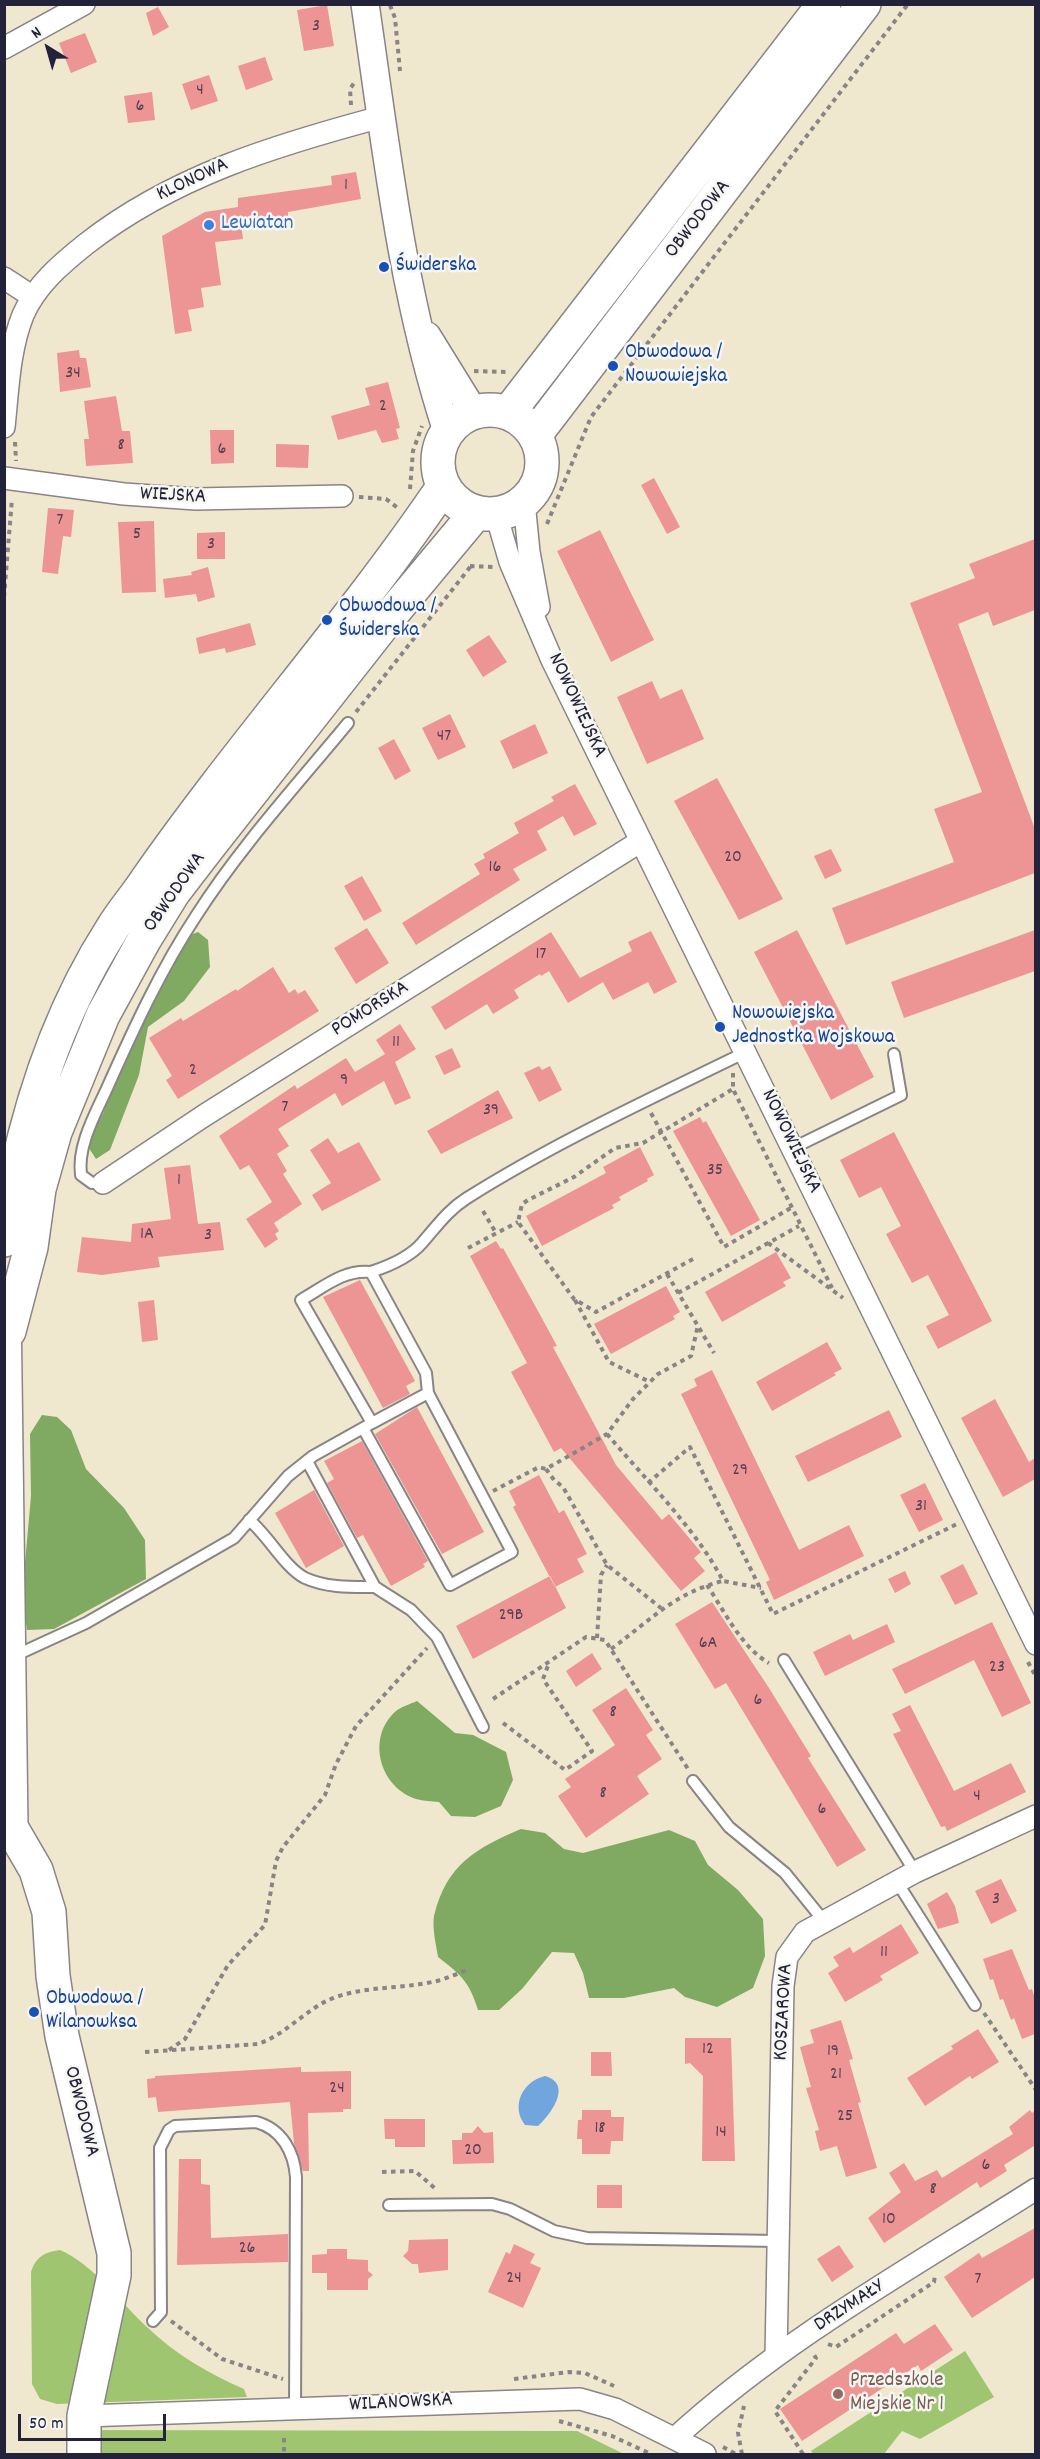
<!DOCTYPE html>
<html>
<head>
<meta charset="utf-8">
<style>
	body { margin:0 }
	#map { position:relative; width:1040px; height:2459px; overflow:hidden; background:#f0e7cf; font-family:Dekko,sans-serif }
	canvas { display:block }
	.frame { position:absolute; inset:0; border:6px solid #22223b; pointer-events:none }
	.north { position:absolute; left:18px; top:18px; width:60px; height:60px; -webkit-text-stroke:4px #f6f6f2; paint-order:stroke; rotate:323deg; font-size:16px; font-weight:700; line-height:24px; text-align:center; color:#22223b }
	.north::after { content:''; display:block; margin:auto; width:21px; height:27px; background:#22223b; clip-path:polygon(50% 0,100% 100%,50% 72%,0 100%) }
	.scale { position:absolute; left:18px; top:2414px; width:148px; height:27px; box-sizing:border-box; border:3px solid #22223b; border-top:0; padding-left:8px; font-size:18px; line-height:21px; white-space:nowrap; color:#22223b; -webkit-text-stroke:4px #f6f6f2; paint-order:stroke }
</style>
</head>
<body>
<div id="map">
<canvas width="1040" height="2459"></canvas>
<div class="frame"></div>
<div class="north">N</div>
<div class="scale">50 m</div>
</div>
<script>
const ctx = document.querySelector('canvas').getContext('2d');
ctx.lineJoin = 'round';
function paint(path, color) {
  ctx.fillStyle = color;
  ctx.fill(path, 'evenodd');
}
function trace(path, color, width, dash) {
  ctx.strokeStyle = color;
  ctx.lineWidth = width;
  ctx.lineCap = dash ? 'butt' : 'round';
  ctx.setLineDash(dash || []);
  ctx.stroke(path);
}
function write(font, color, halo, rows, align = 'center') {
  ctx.font = font + ' Dekko,sans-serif';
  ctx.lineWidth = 5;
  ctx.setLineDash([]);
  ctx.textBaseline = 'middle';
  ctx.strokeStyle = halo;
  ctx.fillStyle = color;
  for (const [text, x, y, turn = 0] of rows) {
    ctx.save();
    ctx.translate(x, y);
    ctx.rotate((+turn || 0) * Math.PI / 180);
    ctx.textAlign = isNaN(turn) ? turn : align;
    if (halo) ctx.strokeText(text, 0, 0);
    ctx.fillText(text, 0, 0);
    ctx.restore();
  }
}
paint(new Path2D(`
	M60,2250C94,2265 120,2302 147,2327C176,2355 208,2373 244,2389L247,2397L57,2404L40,2399L32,2384L31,2272C36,2257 44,2252 60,2250Z
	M965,2351L994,2397L920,2439L902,2431L884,2454H813L811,2451Z
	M71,2430L577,2431L624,2454H71Z`), '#a0c570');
paint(new Path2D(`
	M198,932L208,940L210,967L184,1001L148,1027L139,1075L110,1150L96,1159L87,1145L92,1130L103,1114L134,1021L182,938Z
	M42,1415L57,1417L71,1430L86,1469L124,1508L145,1540L146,1579L54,1629L27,1630L22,1596L31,1496L30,1434Z
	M417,1701L455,1733L473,1735L506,1752L513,1780L501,1806L475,1817L451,1816L439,1802C432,1801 423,1801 416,1799C379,1787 366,1737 396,1711C401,1707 410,1704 417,1701Z
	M521,1829L545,1833L564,1849L583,1853L669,1830L695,1841L708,1865L738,1890L763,1919L765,1956L753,1988L717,2007L685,1997L674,1988L624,1998H589L583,1973L574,1953L552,1952L522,1989L499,2010H478C469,1981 461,1975 438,1957C436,1945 432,1928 434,1916C446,1865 476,1848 521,1829Z`), '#80aa62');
paint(new Path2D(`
	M545,2076C573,2084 551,2114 538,2126L525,2125C510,2106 523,2081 545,2076Z`), '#70a5dd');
paint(new Path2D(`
	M327,5L334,46L304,51L297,10Z
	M158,7L169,27L153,36L146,13Z
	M85,33L97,62L71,73L59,43Z
	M265,57L273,80L246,90L238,66Z
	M209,75L218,101L191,110L182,84Z
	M152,92L155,120L128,123L124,96Z
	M356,172L361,199L288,212V217L241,223L243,239L215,242L221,285L201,288L204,307L188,310L192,331L175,334L162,236L205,212L238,207V198L332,185L331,176Z
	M79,350L80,358H86L91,387L60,392L57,353Z
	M388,382L400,428L396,429L399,439L382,443L376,430L338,440L331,416L370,405L365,388Z
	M116,396L122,431H130L133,463L86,466L84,439H89L84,401Z
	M210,430H234V463L211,464Z
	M276,444L309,445L308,468L276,467Z
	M654,478L680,527L667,534L641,485Z
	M48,508L74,510L71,537L63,536L58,574L42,572Z
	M154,521L156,592L122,593L118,522Z
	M600,530L654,640L611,662L557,551Z
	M225,532V559H197V533Z
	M1035,539V610L993,626L988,612L958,624L1035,829V873L846,945L832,908L954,862L934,809L982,792L910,603L975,578L969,564Z
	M208,567L215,597L198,602L196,594L165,598L163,579L192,575L191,572Z
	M250,623L256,645L226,653L225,648L199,654L196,638Z
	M489,635L507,662L483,677L466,650Z
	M652,681L660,699L682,689L704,739L647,764L617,697Z
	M450,714L466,747L438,760L422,728Z
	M535,724L548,753L513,769L500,741Z
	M394,739L411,771L395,780L378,748Z
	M717,778L783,899L739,920L674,801Z
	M575,784L597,824L574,836L563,816L537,831L547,850L513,869L520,880L416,945L402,923L480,874L474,864L485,858L483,854L519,833L514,823L554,801L551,797Z
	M831,849L842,871L825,879L814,856Z
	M362,876L382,911L364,921L344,886Z
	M367,928L389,963L356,984L334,948Z
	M797,930L874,1077L831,1100L754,952Z
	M1035,930V971L904,1018L891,982Z
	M651,931L677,982L654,994L648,982L613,1000L603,982L568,1003L549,971L541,976L540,974L514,990L519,998L493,1014L487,1004L445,1030L431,1007L551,932L580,978L632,951L628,942Z
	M273,967L289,993L295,989L298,994L305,990L319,1011L178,1099L166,1080L172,1076L149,1038L181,1018L183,1021L236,989L237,991Z
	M400,1024L416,1049L395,1062L411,1098L395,1105L384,1081L342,1106L335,1093L278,1129L289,1146L277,1154L287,1171L283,1174L302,1204L274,1223L279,1231L275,1234L278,1239L265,1248L246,1219L272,1202L249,1165L240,1170L219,1136L295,1085L297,1089L346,1058L355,1072L385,1054L376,1040Z
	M452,1048L461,1067L444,1075L435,1056Z
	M539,1066L542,1070L550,1066L562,1090L539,1102L524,1073Z
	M498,1090L513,1118L441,1154L427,1131Z
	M700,1117L703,1123L706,1121L760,1220L731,1236L673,1131Z
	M894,1132L992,1321L938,1349L926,1326L949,1315L928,1275L912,1283L886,1234L901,1226L881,1187L859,1198L840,1160Z
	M328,1138L338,1153L359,1142L381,1180L322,1211L312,1195L331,1183L310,1150Z
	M640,1147L654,1175L647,1179L648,1181L619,1197L621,1200L612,1205L614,1208L542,1246L526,1216L606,1173L603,1167Z
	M190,1165L198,1224L220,1222L224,1250L158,1257L160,1267L102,1275L77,1272L82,1237L131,1242L132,1224L171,1219L164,1168Z
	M496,1241L501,1249L503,1248L538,1311L557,1346L553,1347L616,1465L662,1520L669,1514L701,1552L694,1558L705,1571L681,1591L561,1448L554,1452L511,1372L527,1363L470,1256Z
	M776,1252L791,1278L783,1282L786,1286L722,1322L705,1292Z
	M360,1280L415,1381L406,1386L410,1394L383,1408L323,1297Z
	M666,1286L680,1312L673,1316L675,1319L611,1354L594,1324Z
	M154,1300L158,1340L142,1342L138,1302Z
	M827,1342L842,1369L834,1373L836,1375L772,1411L756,1382Z
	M712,1370L799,1550L849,1525L864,1556L774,1600L766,1582L770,1580L681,1394L697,1386L694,1379Z
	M995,1399L1029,1462L1035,1458V1479L1003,1497L961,1418Z
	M417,1407L484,1532L442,1554L375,1434Z
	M889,1410L902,1437L808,1482L795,1456Z
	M362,1441L428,1561L423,1564L425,1567L391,1586L363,1535L357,1538L327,1483L334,1479L324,1461Z
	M539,1475L559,1513L564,1510L587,1554L577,1559L584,1572L555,1587L513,1507L516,1505L509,1491Z
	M925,1483L943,1520L919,1532L900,1495Z
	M314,1490L344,1546L306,1568L275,1513Z
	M963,1564L978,1594L955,1605L940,1576Z
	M905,1571L911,1584L895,1593L888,1579Z
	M550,1576L566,1608L473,1659L456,1626Z
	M712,1602L769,1688L811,1756L808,1758L866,1850L837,1867L726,1683L715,1689L675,1624Z
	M992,1622L1031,1703L1002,1717L974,1660L905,1694L892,1669Z
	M887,1624L895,1642L825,1676L813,1652L850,1634L853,1640Z
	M592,1653L602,1669L576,1687L566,1671Z
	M626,1688L653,1730L646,1735L662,1759L637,1776L649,1794L586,1838L558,1796L571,1787L565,1779L615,1745L592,1710Z
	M910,1705L954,1791L1011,1763L1026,1792L947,1831L945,1826L941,1827L893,1734L901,1731L892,1714Z
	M1001,1879L1017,1911L991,1924L975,1891Z
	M947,1892L955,1906L959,1923L938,1929L927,1904Z
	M901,1924L919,1953L880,1976L883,1980L845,2002L828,1973L839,1966L833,1957L850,1947L853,1953Z
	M1012,1949L1029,1990L1032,1989L1035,1999V2034L1022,2039L1014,2018L1011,2020L1003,1999L1000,2000L993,1979L990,1980L983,1959Z
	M841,2020L853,2059L849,2060L861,2102L858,2103L877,2168L846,2177L837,2146L820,2151L815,2131L819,2130L806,2088L811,2087L800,2047L814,2043L810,2030Z
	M978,2029L999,2062L972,2079L970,2076L925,2106L907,2078L953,2049L951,2046Z
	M685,2038H731L735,2161H702L703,2076L690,2063L685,2064Z
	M591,2052H611L612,2076H591Z
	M301,2067V2072L351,2071V2109H343V2112L308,2113L309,2171H303L294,2143L290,2102L158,2112L156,2097L148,2098L147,2079L155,2078V2076Z
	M582,2110H611V2117H624L623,2141H611L610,2154H582V2139H577L578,2120H582Z
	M1030,2110L1032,2113L1035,2110V2149L1034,2146L1004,2165L1007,2171L980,2188L977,2182L884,2243L868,2218L901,2192L889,2173L904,2163L915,2181L937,2170L942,2178L1013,2134L1009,2127Z
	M384,2119H425V2147H395V2139H385Z
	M478,2126L484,2133L493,2132L494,2163L453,2164L452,2140H462V2133H472Z
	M179,2159H201V2184L210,2185L211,2238L288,2234V2262L177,2265Z
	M597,2185H622V2208H597Z
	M1035,2228V2277L972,2318L944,2277L979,2253L982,2258Z
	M448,2239V2270L419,2273L418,2264H412L403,2256L408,2251L409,2240Z
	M514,2244L535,2254L530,2263L541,2268L523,2308L488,2292L506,2252L510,2254Z
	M839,2245L854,2267L832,2282L817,2259Z
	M327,2249H347V2259L368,2260V2271L373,2275L368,2279V2290H327V2273H312V2255L327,2254Z
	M935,2324L953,2350L921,2371L918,2365L802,2441L780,2409L896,2333L904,2344Z`), '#ec9594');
const service = new Path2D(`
	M793,1148L901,1095L894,1054
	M103,1183H92L81,1175C77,1145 96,1113 108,1086C134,1028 161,969 196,916C240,847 296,786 348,723
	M372,1423L428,1393
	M363,1428L450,1585L512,1552L428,1393L426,1373L371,1272C389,1266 410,1257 422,1243C437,1226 448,1210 467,1198C556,1142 652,1098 746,1052
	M307,1461L375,1587L411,1610L437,1637L483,1727
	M249,1520C268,1535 285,1568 305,1578C327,1588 352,1587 375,1587
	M12,1657L86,1623L234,1538L288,1476L313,1456L372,1423L301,1300C324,1287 344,1269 371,1272
	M784,1660L915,1872
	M693,1781L729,1827L785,1873L823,1920
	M897,1882L975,2005
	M389,2205L492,2204L510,2209L554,2231L587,2238L778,2241
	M153,2321L161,2312L160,2148L169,2130L175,2126L256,2122C282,2129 294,2152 296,2177L295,2410`);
const minor = new Path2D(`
	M4,48L84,4
	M4,278L33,297
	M4,427C8,390 9,350 23,315C36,285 61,264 86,244C173,176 276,145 381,117
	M4,478L124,494L196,499L342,496
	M524,502L529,552L539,607
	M496,514L510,562L552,660L1036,1644
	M103,1183L205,1115L641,841
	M776,2356L783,1986L787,1957L805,1932L915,1872L1036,1816
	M84,2416L580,2399L615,2409L705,2454
	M675,2438C783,2339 913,2267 1036,2189`);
const tertiary = new Path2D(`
	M365,4C386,147 402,294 447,431
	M427,336L474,412`);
const primary = new Path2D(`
	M438 462a52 52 0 1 1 104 0a52 52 0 1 1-104 0Z
	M508,413L824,4
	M535,435L864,4
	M4,1240C20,1132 53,1021 112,929C122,912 135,898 146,881C240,746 351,623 443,487
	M4,1303L11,1827L36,1870L49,1912L53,1976L62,2036L114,2253V2275L84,2416V2454
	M9,1331L31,1247L39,1189L55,1132L103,1015L144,940L173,893L206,850L386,621L476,513`);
trace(service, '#898485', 14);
trace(minor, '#898485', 24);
trace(tertiary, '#898485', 30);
trace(primary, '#898485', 36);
trace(new Path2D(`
	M390,5L395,18L400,71
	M351,105L350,89L354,83
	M474,371L509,372
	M15,442L16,461
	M410,489L413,451L422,426
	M359,497L386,499L399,509
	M547,524L591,417L908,4
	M470,566L493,567
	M4,597L12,499
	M356,712L471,566
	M733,1073V1089L832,1288
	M651,1113L724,1247L791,1208
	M483,1211L496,1233
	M768,1243L843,1298
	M468,1248L518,1222
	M693,1259L596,1312L574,1299L518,1222L522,1204L528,1200L574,1177L615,1148L643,1143L733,1089
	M667,1274L714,1353
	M678,1293L799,1226
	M575,1300L609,1362L650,1382
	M607,1434C645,1479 697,1530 723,1581L761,1588
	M546,1469L554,1480L563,1487L607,1565L661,1608
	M648,1483L690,1447L773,1614L957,1524
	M493,1491L539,1467L546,1469L607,1434L633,1399L658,1374L691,1356L698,1325
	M707,1585C725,1612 741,1647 769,1663
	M597,1638L601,1575L607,1565
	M611,1649C651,1620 674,1593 723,1581
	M1028,1662L1036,1677
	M493,1699L586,1637L605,1640L688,1769
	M503,1723L565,1770L592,1751L543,1679L549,1663
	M984,2013L1036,2090
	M169,2050L185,2039L228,1965L265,1925L276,1861L283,1847L325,1795L336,1764L356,1726L427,1648
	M145,2052L258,2044C289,2033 307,2007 336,1997C368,1986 400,1989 432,1982C444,1980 456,1974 467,1970
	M382,2172L415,2171L437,2190
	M171,2321L222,2359L283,2379
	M828,2344L836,2347L934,2282L935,2275
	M514,2379L569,2372L585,2373L614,2386
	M559,2421L612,2436L651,2454
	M284,2438V2454
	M723,2447L736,2454
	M742,2454L738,2433L744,2406
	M803,2454L775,2411L816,2358L812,2352`), '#898485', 4, [4.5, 4.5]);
trace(service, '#fff', 10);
trace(minor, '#fff', 21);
trace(tertiary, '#fff', 27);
trace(primary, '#fff', 33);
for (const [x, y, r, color] of [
	[209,225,6,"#3f7fe0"],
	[384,267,6,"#1a4fb4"],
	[613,366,6,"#1a4fb4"],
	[327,620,6,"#1a4fb4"],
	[720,1027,6,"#1a4fb4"],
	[34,2012,6,"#1a4fb4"],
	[838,2394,6,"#8d6e63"]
]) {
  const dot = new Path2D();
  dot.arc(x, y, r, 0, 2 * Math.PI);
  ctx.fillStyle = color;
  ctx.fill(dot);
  trace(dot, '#f6f6f2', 2);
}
write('18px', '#543f51', null, [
	["3",316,28],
	["4",200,92],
	["6",140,108],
	["1",346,187],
	["34",73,375],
	["2",383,408],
	["8",121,447],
	["6",222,451],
	["7",60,522],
	["5",137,536],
	["3",211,546],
	["47",444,738],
	["20",733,859],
	["16",495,869],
	["17",541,956],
	["11",396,1044],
	["2",193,1072],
	["9",344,1082],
	["7",285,1109],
	["39",491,1112],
	["35",715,1172],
	["1",179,1182],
	["1A",147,1236],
	["3",208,1237],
	["29",740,1472],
	["31",921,1508],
	["29B",511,1617],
	["6A",708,1645],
	["23",997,1669],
	["6",758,1702],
	["8",613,1714],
	["8",603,1795],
	["4",977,1798],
	["6",822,1811],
	["3",996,1901],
	["11",884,1954],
	["12",708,2051],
	["19",833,2053],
	["21",836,2076],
	["24",337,2090],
	["25",845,2118],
	["18",600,2130],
	["14",721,2134],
	["20",473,2152],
	["6",986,2167],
	["8",933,2191],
	["10",889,2221],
	["26",247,2250],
	["24",514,2280],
	["7",978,2281]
]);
write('21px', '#22223b', '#f6f6f2', [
	["KLONOWA",193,181,-25],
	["OBWODOWA",699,220,-52],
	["WIEJSKA",173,497,3],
	["NOWOWIEJSKA",576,706,65],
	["OBWODOWA",176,893,-55],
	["POMORSKA",371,1010,-32],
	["NOWOWIEJSKA",790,1142,64],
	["KOSZAROWA",785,2012,-87],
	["OBWODOWA",80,2112,76],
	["DRZYMAŁY",850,2307,-33],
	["WILANOWSKA",401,2404,-3]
]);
write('21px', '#366cbe', '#f6f6f2', [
	["Lewiatan",221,225]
], 'left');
write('21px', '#164399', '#f6f6f2', [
	["Świderska",396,267],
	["Obwodowa /",625,354],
	["Nowowiejska",625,378],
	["Obwodowa /",339,608],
	["Świderska",339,632],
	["Nowowiejska",732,1015],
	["Jednostka Wojskowa",732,1039],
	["Obwodowa /",46,2000],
	["Wilanowksa",46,2024]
], 'left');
write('21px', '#785e54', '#f6f6f2', [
	["Przedszkole",850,2382],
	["Miejskie Nr 1",850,2406]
], 'left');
</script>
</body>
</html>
